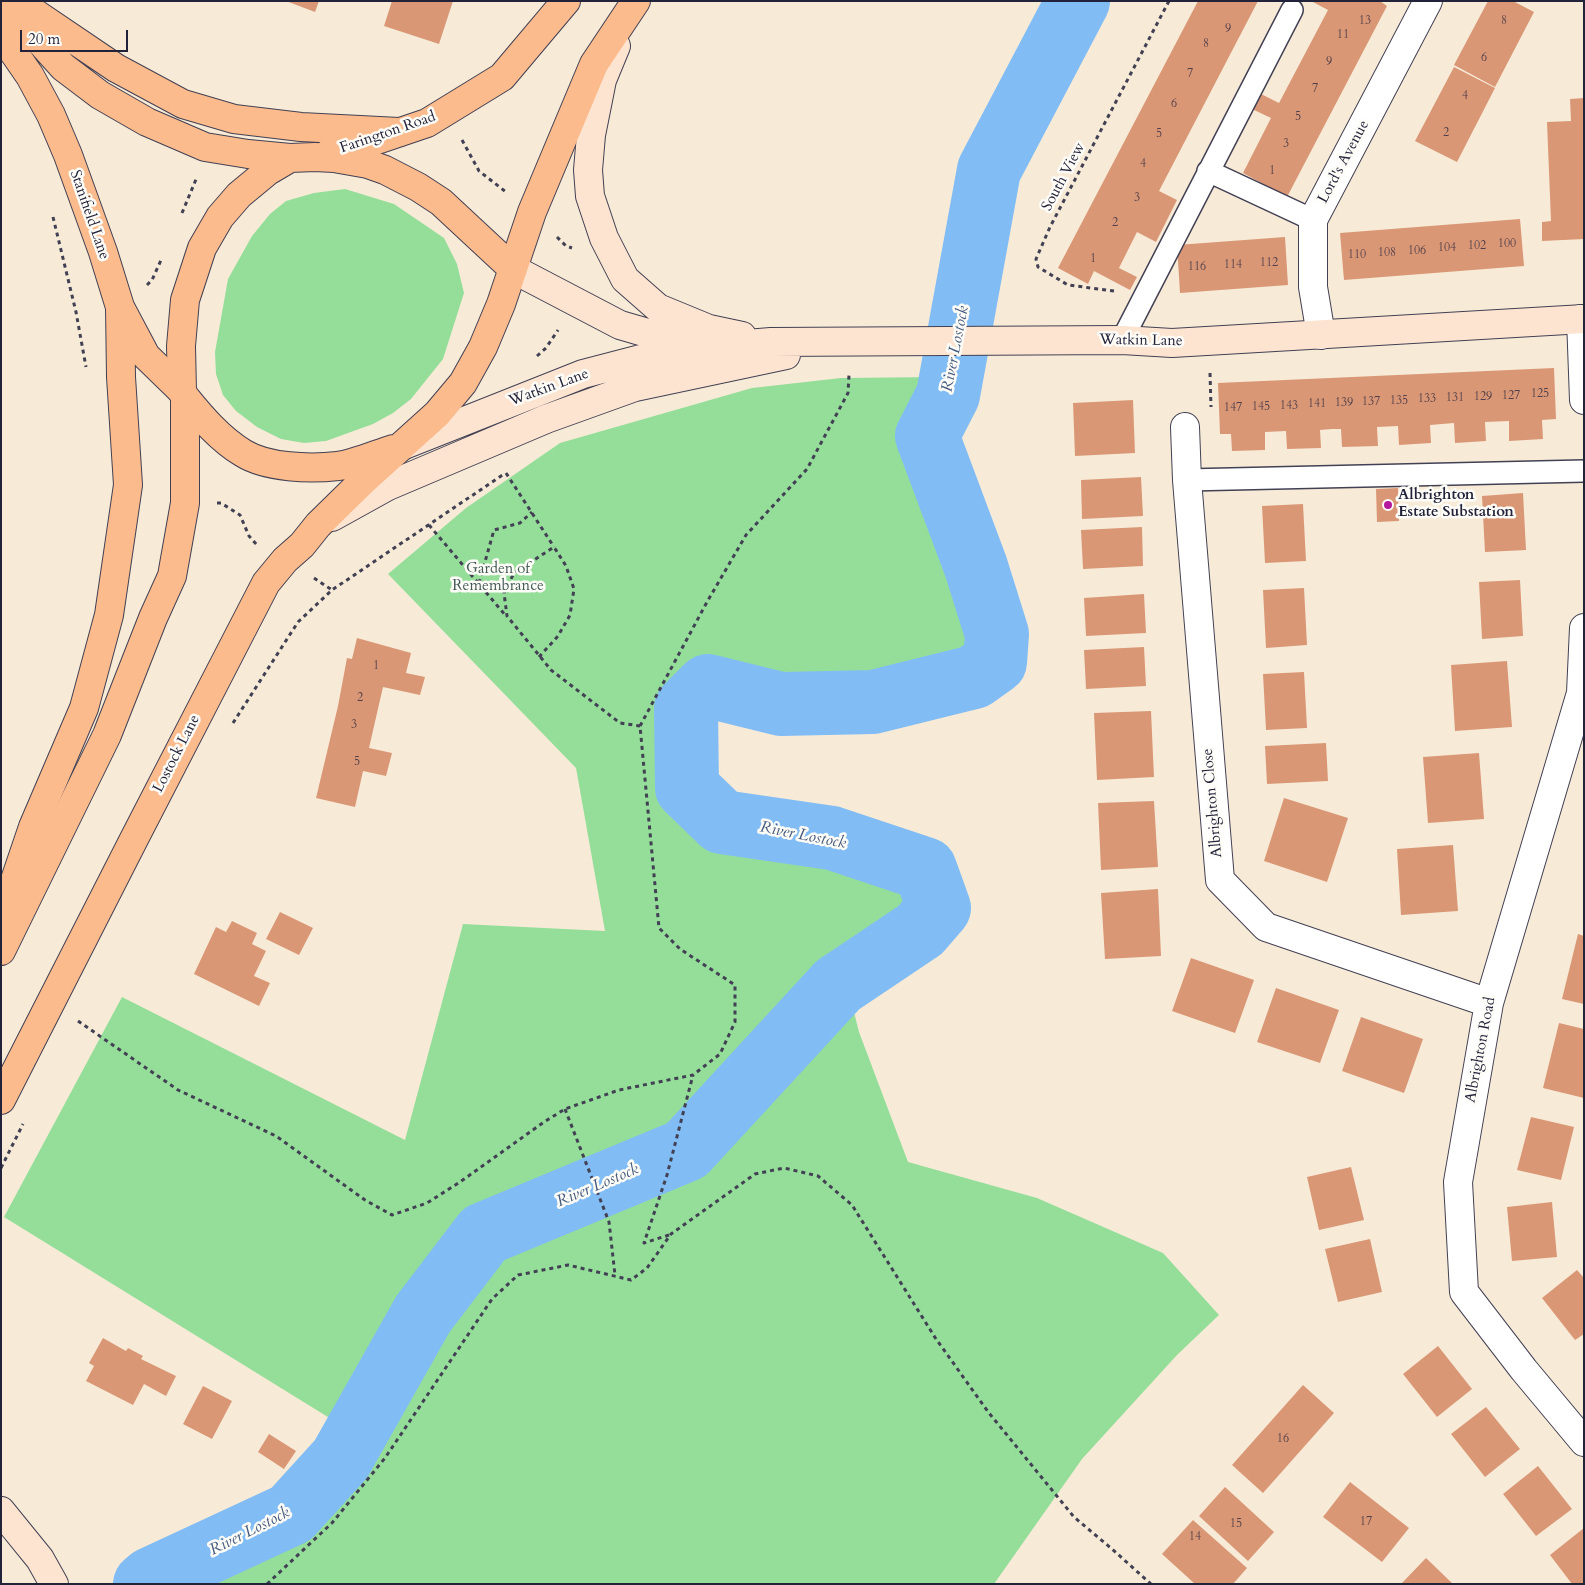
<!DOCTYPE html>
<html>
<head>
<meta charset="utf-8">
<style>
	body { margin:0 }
	#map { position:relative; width:1585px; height:1585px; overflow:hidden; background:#f7ebd8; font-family:Cardo,serif }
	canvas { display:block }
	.frame { position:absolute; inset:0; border:2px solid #22223b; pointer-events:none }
	.scale { position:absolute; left:20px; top:30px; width:108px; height:22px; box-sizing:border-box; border:2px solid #22223b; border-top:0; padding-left:6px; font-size:15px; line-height:18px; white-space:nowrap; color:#22223b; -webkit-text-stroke:4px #fdfcf7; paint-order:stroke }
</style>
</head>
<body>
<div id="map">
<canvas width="1585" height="1585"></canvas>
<div class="frame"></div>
<div class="scale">20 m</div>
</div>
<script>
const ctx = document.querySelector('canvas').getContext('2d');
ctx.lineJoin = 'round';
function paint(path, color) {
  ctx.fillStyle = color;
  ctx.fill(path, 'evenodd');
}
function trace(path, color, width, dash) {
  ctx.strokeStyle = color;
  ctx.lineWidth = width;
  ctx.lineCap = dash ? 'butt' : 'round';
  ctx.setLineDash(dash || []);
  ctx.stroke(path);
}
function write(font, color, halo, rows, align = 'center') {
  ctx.font = font + ' Cardo,serif';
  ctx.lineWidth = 5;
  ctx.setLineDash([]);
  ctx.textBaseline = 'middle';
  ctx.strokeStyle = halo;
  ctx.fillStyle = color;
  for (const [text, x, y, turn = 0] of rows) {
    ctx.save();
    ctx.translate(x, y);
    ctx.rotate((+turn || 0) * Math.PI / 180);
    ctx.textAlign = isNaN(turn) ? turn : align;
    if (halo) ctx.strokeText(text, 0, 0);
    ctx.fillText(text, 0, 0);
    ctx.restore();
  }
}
paint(new Path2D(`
	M345,189L394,204L444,238L457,264L464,293L443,359L411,399L393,413L373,424L326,441L304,443L281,439L257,427L236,411L223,395L216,374L215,352L228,279L252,236L270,214L286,201L314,193Z
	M936,377L916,461L979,647L946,667L808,678L707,673L677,697L674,735L682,808L734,841L852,862L915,889L919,911L895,933L843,968L859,1032L908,1162L1037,1198L1163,1253L1219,1315L1177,1355L1082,1459L994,1584H181L221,1560L283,1533L331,1501L370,1443L4,1217L122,997L405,1140L463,924L605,931L576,768L388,574L466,508L560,443L752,388L841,378Z`), '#95de9a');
trace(new Path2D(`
	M145,1584L151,1579L291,1514L341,1459L423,1314L484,1234L686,1150L838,985L920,930L939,908L925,869L832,838L722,822L687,788L686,708L708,686L781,704L873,702L974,677L995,662L997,634L976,567L927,436L948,395L989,170L1078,1`), '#81bdf4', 64);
paint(new Path2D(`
	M286,1H319L315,12Z
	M392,1H453L439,44L384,26Z
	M1198,1H1258L1159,191L1177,200L1156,242L1137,232L1119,268L1137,277L1130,290L1094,271L1088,284L1058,268Z
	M1311,1H1380L1387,6L1287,197L1243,173L1271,118L1252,109L1261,94L1279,103L1328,10Z
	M1488,1H1513L1534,12L1495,87L1454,65Z
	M1454,67L1495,88L1457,162L1415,141Z
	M1584,98V239L1542,241V222L1551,221L1547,122L1571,121L1570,99Z
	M1520,219L1524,266L1344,280L1340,233Z
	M1285,237L1288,285L1180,293L1177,245Z
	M1554,368L1556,419L1542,420L1543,439L1509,441V421L1485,422L1486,441L1455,443L1454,423L1430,425L1431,443L1399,445L1398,426L1377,427L1378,446L1342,447L1341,429H1332L1320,430L1321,448L1287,449L1286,431L1265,432V450L1232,451L1231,434H1220L1218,383Z
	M1133,400L1135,453L1075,456L1073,403Z
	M1141,477L1143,516L1082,519L1081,480Z
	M1398,488L1399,521L1377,522L1376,489Z
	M1523,493L1526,550L1485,552L1482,496Z
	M1303,504L1306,561L1265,563L1262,506Z
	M1142,527L1143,566L1083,569L1081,530Z
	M1520,580L1523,636L1482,639L1479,582Z
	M1304,588L1307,645L1266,648L1263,590Z
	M1144,594L1146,633L1086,636L1084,598Z
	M357,638L411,653L406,673L425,677L420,695L383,687L369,748L392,753L386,776L363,771L355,807L316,798L338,706L347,658L352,659Z
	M1144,647L1146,686L1086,689L1084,650Z
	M1507,661L1512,727L1455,731L1451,665Z
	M1304,672L1307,728L1266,730L1263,674Z
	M1151,711L1154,777L1097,780L1094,713Z
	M1326,743L1328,781L1267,784L1265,746Z
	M1479,753L1484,819L1428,823L1423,757Z
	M1284,798L1348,818L1327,882L1264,861Z
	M1154,801L1158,867L1101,870L1098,803Z
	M1453,845L1458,911L1401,915L1397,849Z
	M1158,889L1161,956L1105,959L1101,893Z
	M280,912L313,928L299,955L266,939Z
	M232,921L257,933L252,944L266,951L254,976L270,983L259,1006L194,974L216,927L226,932Z
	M1578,934L1584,936V1004L1562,999Z
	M1191,958L1254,980L1235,1033L1172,1011Z
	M1276,988L1339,1010L1320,1063L1257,1042Z
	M1361,1017L1423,1039L1404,1093L1342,1071Z
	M1559,1023L1584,1029V1098L1543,1088Z
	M1531,1117L1574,1127L1561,1180L1517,1170Z
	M1351,1167L1364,1220L1319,1230L1307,1177Z
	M1552,1202L1557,1257L1512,1261L1507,1207Z
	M1370,1239L1382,1292L1338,1302L1325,1249Z
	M1577,1270L1584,1278V1334L1575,1340L1542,1298Z
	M103,1338L126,1351L128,1348L143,1356L141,1359L176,1376L166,1396L144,1384L133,1405L86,1381L94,1366L89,1363Z
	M1438,1346L1472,1389L1437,1417L1403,1374Z
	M1303,1385L1334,1413L1263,1493L1232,1465Z
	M203,1386L232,1401L212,1439L183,1424Z
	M1486,1407L1520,1449L1485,1477L1451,1434Z
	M269,1434L296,1451L284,1469L258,1452Z
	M1538,1466L1572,1509L1536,1536L1503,1494Z
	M1350,1482L1409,1528L1382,1562L1323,1517Z
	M1225,1487L1274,1532L1248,1561L1199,1516Z
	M1193,1520L1247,1568L1233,1584H1195L1162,1554Z
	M1584,1528V1584H1572L1550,1555Z
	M1426,1558L1453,1584H1401Z`), '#da9775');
const lane = new Path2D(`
	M1208,171L1313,220
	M1122,340L1292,10
	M1187,480L1584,471`);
const street = new Path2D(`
	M1581,319L1584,400
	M1321,335L1313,287V220L1428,1
	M1185,427L1187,480L1220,880L1266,927L1489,1003
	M1584,628L1581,693L1489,1003L1458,1182L1464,1292L1524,1370L1584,1442`);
const secondary = new Path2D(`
	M616,46L602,80L591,135L588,170L590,196L604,238L625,279L658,308L709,329L742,336
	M513,269L620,325L692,346
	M404,445L583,374L652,356L699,348L771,342L1122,340L1172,343L1584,319
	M332,517L388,486L546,419L635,387L786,355
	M1,1511L40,1559L54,1584`);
const primary = new Path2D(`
	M17,1L116,68L183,104L234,119L301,127L399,132
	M10,8L63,67L100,95L147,122L205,147L248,154L290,158
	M1,34L30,76L51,115L68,155L103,252L120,307L146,356L182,391
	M1,921L33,827L84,708L109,615L128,485L121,377L120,307`);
const highway = new Path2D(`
	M329,153L362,145L427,123L502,77L566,1
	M393,449C377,454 354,464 338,466C310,469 267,468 243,453C220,439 202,418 185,397L182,391L181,346L185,300L202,248L220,217L239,195L268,171L290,158L315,157L334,158L368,164L385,170L418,187L441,202L513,269
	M1,951L107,735L153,618L172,576L185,503V397
	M1,1100L134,839L266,583L285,560L302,545L318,525L365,479L437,414L463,383L483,347L501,304L532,212L594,64L636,1`);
trace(lane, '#424053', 24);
trace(street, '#424053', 30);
trace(secondary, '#424053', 30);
trace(primary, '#424053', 30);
trace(highway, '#424053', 30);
trace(new Path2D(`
	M462,140L479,171L506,192
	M182,213L197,177
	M53,217L76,312L86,367
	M557,237L566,246L572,248
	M147,285L152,280L162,258
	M1114,291L1068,285L1038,267L1036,259L1050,227L1169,1
	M537,356L546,348L558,330
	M1210,373L1211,407
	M506,473L554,547
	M217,503H221L240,515L249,536L257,545
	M429,525L506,616
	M314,578L332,590
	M479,583L494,530L520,523L532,512
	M539,657L558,636L570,615L574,589L566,566L554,547L514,573L504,593L507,616L551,670L620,723L640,726
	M233,723L298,622L332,590L504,474
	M78,1021L178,1090L276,1136L365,1200L392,1215L427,1203L460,1182L544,1122L565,1109L619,1090L693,1075L720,1054L735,1022V985L680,949L659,928L640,726L707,602L746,535L807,469L848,393L849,375
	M565,1109L609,1222L615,1275
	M1,1168L23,1124
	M669,1235L644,1243L667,1175L693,1075
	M267,1584L332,1523L385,1458L492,1299L518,1275L568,1265L631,1280L647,1268L671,1234L755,1174L784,1168L818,1176L852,1205L936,1339L989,1413L1074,1517L1112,1549L1151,1584`), '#424053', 3, [4, 4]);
trace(lane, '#fff', 21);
trace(street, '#fff', 28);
trace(secondary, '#fde4d1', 28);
trace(primary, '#fbbb8d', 28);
trace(highway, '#fbbb8d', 28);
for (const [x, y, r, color] of [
	[1388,505,5,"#b5179e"]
]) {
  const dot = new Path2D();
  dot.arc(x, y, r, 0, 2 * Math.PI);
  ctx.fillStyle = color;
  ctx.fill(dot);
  trace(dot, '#fdfcf7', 2);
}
write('12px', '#503f4a', null, [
	["13",1365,21],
	["8",1504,21],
	["9",1228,29],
	["11",1343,35],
	["8",1206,44],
	["6",1484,58],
	["9",1329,62],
	["7",1190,74],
	["7",1315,89],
	["4",1465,96],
	["6",1174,104],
	["5",1298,117],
	["2",1446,133],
	["5",1159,134],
	["3",1286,144],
	["4",1143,164],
	["1",1272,171],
	["3",1137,198],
	["2",1115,223],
	["100",1507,244],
	["102",1477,246],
	["104",1447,248],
	["106",1417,251],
	["108",1387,253],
	["110",1357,255],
	["1",1093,259],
	["112",1269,263],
	["114",1233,265],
	["116",1197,267],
	["125",1540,394],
	["127",1511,396],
	["129",1483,397],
	["131",1455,398],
	["133",1427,399],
	["135",1399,401],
	["137",1371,402],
	["139",1344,403],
	["141",1317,404],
	["143",1289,406],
	["145",1261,407],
	["147",1233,408],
	["1",376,666],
	["2",360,698],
	["3",354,725],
	["5",357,762],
	["16",1283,1439],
	["17",1366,1522],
	["15",1236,1524],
	["14",1195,1537]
]);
write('15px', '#22223b', '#fdfcf7', [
	["Farington Road",388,133,-19],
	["Lord's Avenue",1344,162,-62],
	["South View",1064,177,-62],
	["Stanifield Lane",89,215,71],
	["Watkin Lane",1141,341,1],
	["Watkin Lane",549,388,-20],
	["Lostock Lane",177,754,-63],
	["Albrighton Close",1213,803,-95],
	["Albrighton Road",1481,1050,-79]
]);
write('bold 15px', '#22223b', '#fdfcf7', [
	["Albrighton",1398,496],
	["Estate Substation",1398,513]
], 'left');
write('15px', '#445a58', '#fdfcf7', [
	["Garden of",498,570],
	["Remembrance",498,587]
]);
write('italic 16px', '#43587c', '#fdfcf7', [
	["River Lostock",956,349,-79],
	["River Lostock",803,836,11],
	["River Lostock",598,1186,-23],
	["River Lostock",250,1532,-27]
]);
</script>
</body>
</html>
